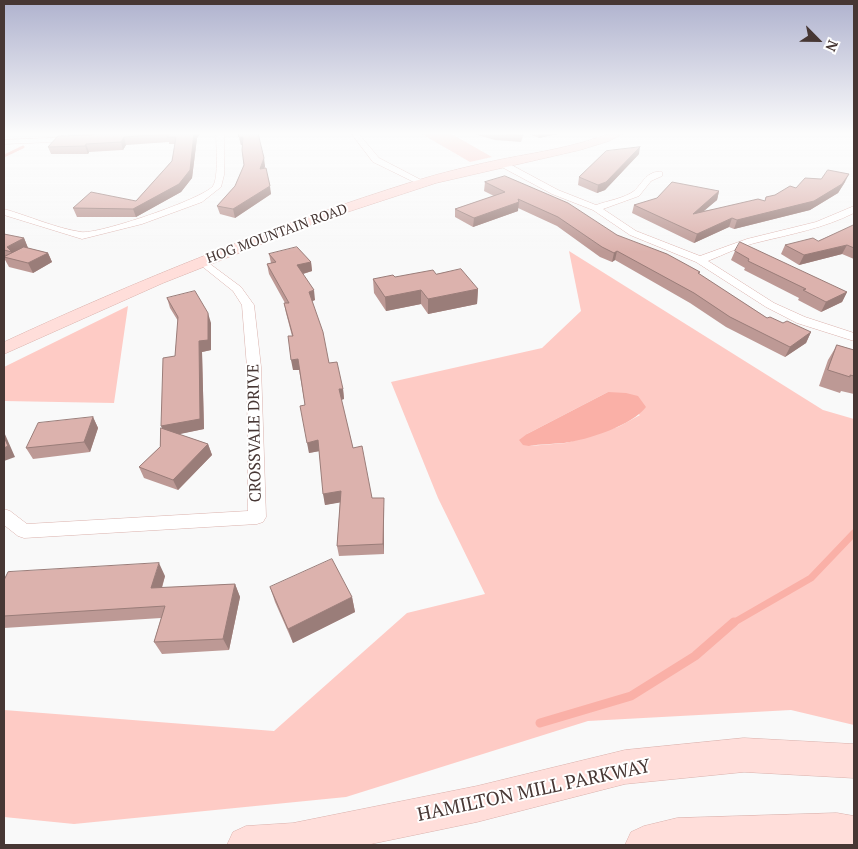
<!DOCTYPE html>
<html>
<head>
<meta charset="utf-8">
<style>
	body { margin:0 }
	#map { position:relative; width:858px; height:849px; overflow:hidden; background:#f9f9f9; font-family:"PT Serif",serif }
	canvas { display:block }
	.frame { position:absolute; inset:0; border:5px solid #473734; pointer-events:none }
	.north { position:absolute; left:793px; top:15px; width:50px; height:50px; -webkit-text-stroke:4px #fff; paint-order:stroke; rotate:113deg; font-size:14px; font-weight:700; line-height:20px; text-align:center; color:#473734 }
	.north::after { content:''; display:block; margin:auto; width:18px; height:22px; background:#473734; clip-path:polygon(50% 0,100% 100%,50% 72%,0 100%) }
</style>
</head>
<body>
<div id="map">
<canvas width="858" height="849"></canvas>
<div class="frame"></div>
<div class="north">N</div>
</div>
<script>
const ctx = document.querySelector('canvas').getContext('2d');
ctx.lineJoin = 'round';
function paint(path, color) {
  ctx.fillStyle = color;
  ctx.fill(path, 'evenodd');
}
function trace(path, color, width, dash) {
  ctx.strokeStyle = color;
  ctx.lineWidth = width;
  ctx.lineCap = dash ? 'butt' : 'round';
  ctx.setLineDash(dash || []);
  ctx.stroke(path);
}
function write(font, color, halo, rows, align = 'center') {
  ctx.font = font + ' "PT Serif",serif';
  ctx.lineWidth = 4;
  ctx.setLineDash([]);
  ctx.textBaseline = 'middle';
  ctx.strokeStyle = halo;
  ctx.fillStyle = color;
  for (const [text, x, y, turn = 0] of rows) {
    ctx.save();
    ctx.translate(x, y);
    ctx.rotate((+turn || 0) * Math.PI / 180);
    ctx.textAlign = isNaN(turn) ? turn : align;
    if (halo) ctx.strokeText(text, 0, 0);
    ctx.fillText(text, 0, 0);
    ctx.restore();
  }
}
paint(new Path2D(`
	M420,133H450L492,157L470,162Z
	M569,251L823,410L854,419V725L791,710L588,721L346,797L74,824L4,817V710L274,731L407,613L485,594L438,498L391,382L542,348L581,311ZM608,392L640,415L618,427L566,443L529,446L527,434Z
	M128,306L114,403L4,401V367Z`), '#fecbc5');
paint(new Path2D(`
	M608,392L626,393L638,396L646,407C633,425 587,440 564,443C553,444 541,444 529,446L523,445L519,440L527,434Z`), '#fab0a7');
trace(new Path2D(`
	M4,156L23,147`), '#fab0a7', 3);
trace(new Path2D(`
	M733,623L811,578L854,533`), '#fab0a7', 7);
trace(new Path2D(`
	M540,723L631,696L695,656L734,622`), '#fab0a7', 9);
const street = new Path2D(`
	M216,133H224V175L221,187L202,202L142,224L82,239L4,215V209C29,216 55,228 81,232C97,235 203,199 213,186C219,177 216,145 216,133Z
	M351,133H358L379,158L427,183L420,185L373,162Z
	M75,137L79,139L78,141L4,144V140Z
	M498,161H504L558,190L596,205C607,201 625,198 634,191C643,183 647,170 662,172V176L651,181L639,196L603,209L636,231L700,256L747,239L816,222L854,206V213C824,228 792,234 759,242C741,246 725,254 708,261L774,303L805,317L854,333V341L797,323L766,307L696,262L630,235L593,210L552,194L498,165Z
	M202,258L241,287L254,305L261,367L266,517L263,522L257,524L24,538L18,536L4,525V509L10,511L27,524L248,511L247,367L242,305L233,291L198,263L197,261Z`);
const secondary = new Path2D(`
	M610,133H624L609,141L580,150L436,183L320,221L163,283L4,354V342C138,280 274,225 415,181C444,172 474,165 503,159C539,152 575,147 610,133Z
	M744,738L854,744V778L744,772L625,784L477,822L366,845H227L233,832L246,826L293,823L477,786L625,750Z
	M837,813L854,816V845H625L631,832L644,826L677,818Z`);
trace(street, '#dab1ac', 1);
trace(secondary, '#dab1ac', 1);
paint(street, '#fff');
paint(secondary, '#ffdeda');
paint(new Path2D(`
	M67,133H201L197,138L192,178L181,192L136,217H77L73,208L136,201L172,161L175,144H169V142L126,145L123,150L89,152L88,154H51L48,147L68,136Z
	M470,133H524L521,142L495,140Z
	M525,133H563L539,138Z
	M239,137L265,166L264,169L271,194L235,218L220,214L217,206L235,186L244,165L242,145H241Z
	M639,154L605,190L597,193L578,185L579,177Z
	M485,182L617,235L700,272L699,274L767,318L811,332L806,343L785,357L726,327L690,303L615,260L612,262L600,257L557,226L518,208V211L473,227L455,217V209L494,196L484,191Z
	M845,182L838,193L810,210L734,229L729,227L694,243L632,213L634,205L719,191L717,200L703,211L765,201L775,195L796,188Z
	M854,225V259L842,254L799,265L781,254L785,245L818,241Z
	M4,234L24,238L28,248L48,253L52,262L33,273L9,267L4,258Z
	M735,251L847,292L842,302L821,312L798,300L799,298L744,270L745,268L731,260Z
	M269,254L311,262L312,271L303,274L315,300L312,301L329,363L343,389L344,399L341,400L353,448L372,498L384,508V554L339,556L337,546L340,502L325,505L319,451L309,453L305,405L299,370H293L292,336L286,313L284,303H285L269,274L267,264L271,263Z
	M436,274L478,289L477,304L428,314L421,304L386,311L374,293L373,279Z
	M167,298L211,323V350L202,352L204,429L178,434L208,444L212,455L178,490L144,478L139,467L160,447L162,429L175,356L178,321L170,308Z
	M837,345L854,350V394L841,391L840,393L819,386L828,360Z
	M93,417L98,428L90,452L33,459L26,448Z
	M165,576L162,588L235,584L240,597L229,650L162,654L154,642L161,618L4,628V580Z
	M270,587L352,597L355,612L293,643L275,602Z`), '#bd9995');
paint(new Path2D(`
	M194,133H201L197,138L192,178L181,192L136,217L133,209Z
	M539,133H563L539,138Z
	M124,137L126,145L123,150L121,142Z
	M239,137H243L244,144L241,145Z
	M86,144L89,152L88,154L85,146Z
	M640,147L639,154L605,190L597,193L598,185Z
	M264,158L265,166L262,178L260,169Z
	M849,174L845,182L838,193L810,210L734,229L737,220Z
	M270,186L271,194L235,218L233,209Z
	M719,191L717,200L691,222L693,214Z
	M519,202L518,211L473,227L474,218Z
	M732,218L729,227L694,243L697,234Z
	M24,238L28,248L13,255L7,247Z
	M847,245L842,254L799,265L804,255Z
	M617,251L615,260L612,262L614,253Z
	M48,253L52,262L33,273L28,263Z
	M311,262L312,271L299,275L297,265Z
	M478,289L477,304L428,314V299Z
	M314,290L315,300L310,302L309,292Z
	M421,290V304L386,311L385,297Z
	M847,292L842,302L821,312L826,302Z
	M208,313L211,323V350L202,352L204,429L166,437L161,426L199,341Z
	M811,332L806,343L785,357L790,347Z
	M298,359L300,370H293L291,360Z
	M339,389H343L344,399L340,400Z
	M93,417L98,428L90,452L84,442Z
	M4,432L15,457L4,461Z
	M318,440L320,451L309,453L307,443Z
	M208,444L212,455L178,490L173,480Z
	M341,491L343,502L325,505L323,494Z
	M384,498V554L383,544Z
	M159,563L165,576L158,600L151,588Z
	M235,584L240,597L229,650L223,639Z
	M352,597L355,612L293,643L288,629Z`), '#9a7d79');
const building = new Path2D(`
	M101,133H194L190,170L179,184L133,209L73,208L91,192L136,201L172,161L176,137H167L170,134L124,137L121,142L86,144L85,146L48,147L58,136L90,135Z
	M239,133H258L264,158L260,169L266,168L270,186L233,209L217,206L235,186L244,165L242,150L243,137H239Z
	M500,133H523L522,135Z
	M640,147L606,182L598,185L579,177L606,151Z
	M828,170L849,174L842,184L814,201L737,220L732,218L697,234L634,205L657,198L672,182L719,191L693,214L758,199L765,201L766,197L775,195L790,186L796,188L805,178L821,179Z
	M505,176L568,203L617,235L667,254L700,272L698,273L767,318L770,317L783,323L787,321L811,332L790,347L730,317L694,293L617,251L614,253L602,247L558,217L518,199L519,202L474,218L455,209L505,192L485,182Z
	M854,225V248L847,245L804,255L785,245L813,238L818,241Z
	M4,234L24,238L7,247L12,252L4,250Z
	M740,242L847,292L826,302L803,290L806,289L748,261L749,259L735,251Z
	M24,247L48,253L28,263L4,257Z
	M297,247L311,262L297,265L314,290L309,292L323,332L329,363L337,362L343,389H339L353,448L362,446L372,498H384L383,544L337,546L341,491L323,494L318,440L307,443L300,406L305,405L298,359L291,360L288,336H293L284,303H289L267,264L276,262L269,254Z
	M461,269L478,289L428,299L421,290L385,297L373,279L393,275L395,277L433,270L436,274Z
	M195,291L208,313V340L199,341L200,419L161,426L163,358L175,356L178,317L167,298Z
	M837,345L854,350V376L850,375V377L828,370Z
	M93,417L84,442L26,448L38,423Z
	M161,428L208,444L173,480L139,467L160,447Z
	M4,437L8,446L4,448Z
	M332,559L352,597L288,629L270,587Z
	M159,563L151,588L235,584L223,639L154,642L165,606L4,616V580L8,572Z`);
paint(building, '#dcb2ad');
trace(building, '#9a7d79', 1);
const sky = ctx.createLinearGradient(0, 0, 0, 252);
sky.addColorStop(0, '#afb2ce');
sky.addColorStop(0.53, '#fcfcfc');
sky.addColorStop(1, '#fcfcfc00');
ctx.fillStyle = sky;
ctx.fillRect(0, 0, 858, 252);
write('14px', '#473734', '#fff', [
	["HOG MOUNTAIN ROAD",277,234,-20]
]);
write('16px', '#473734', '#fff', [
	["CROSSVALE DRIVE",255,433,-91]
]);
write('19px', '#473734', '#fff', [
	["HAMILTON MILL PARKWAY",534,791,-12]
]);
</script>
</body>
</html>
